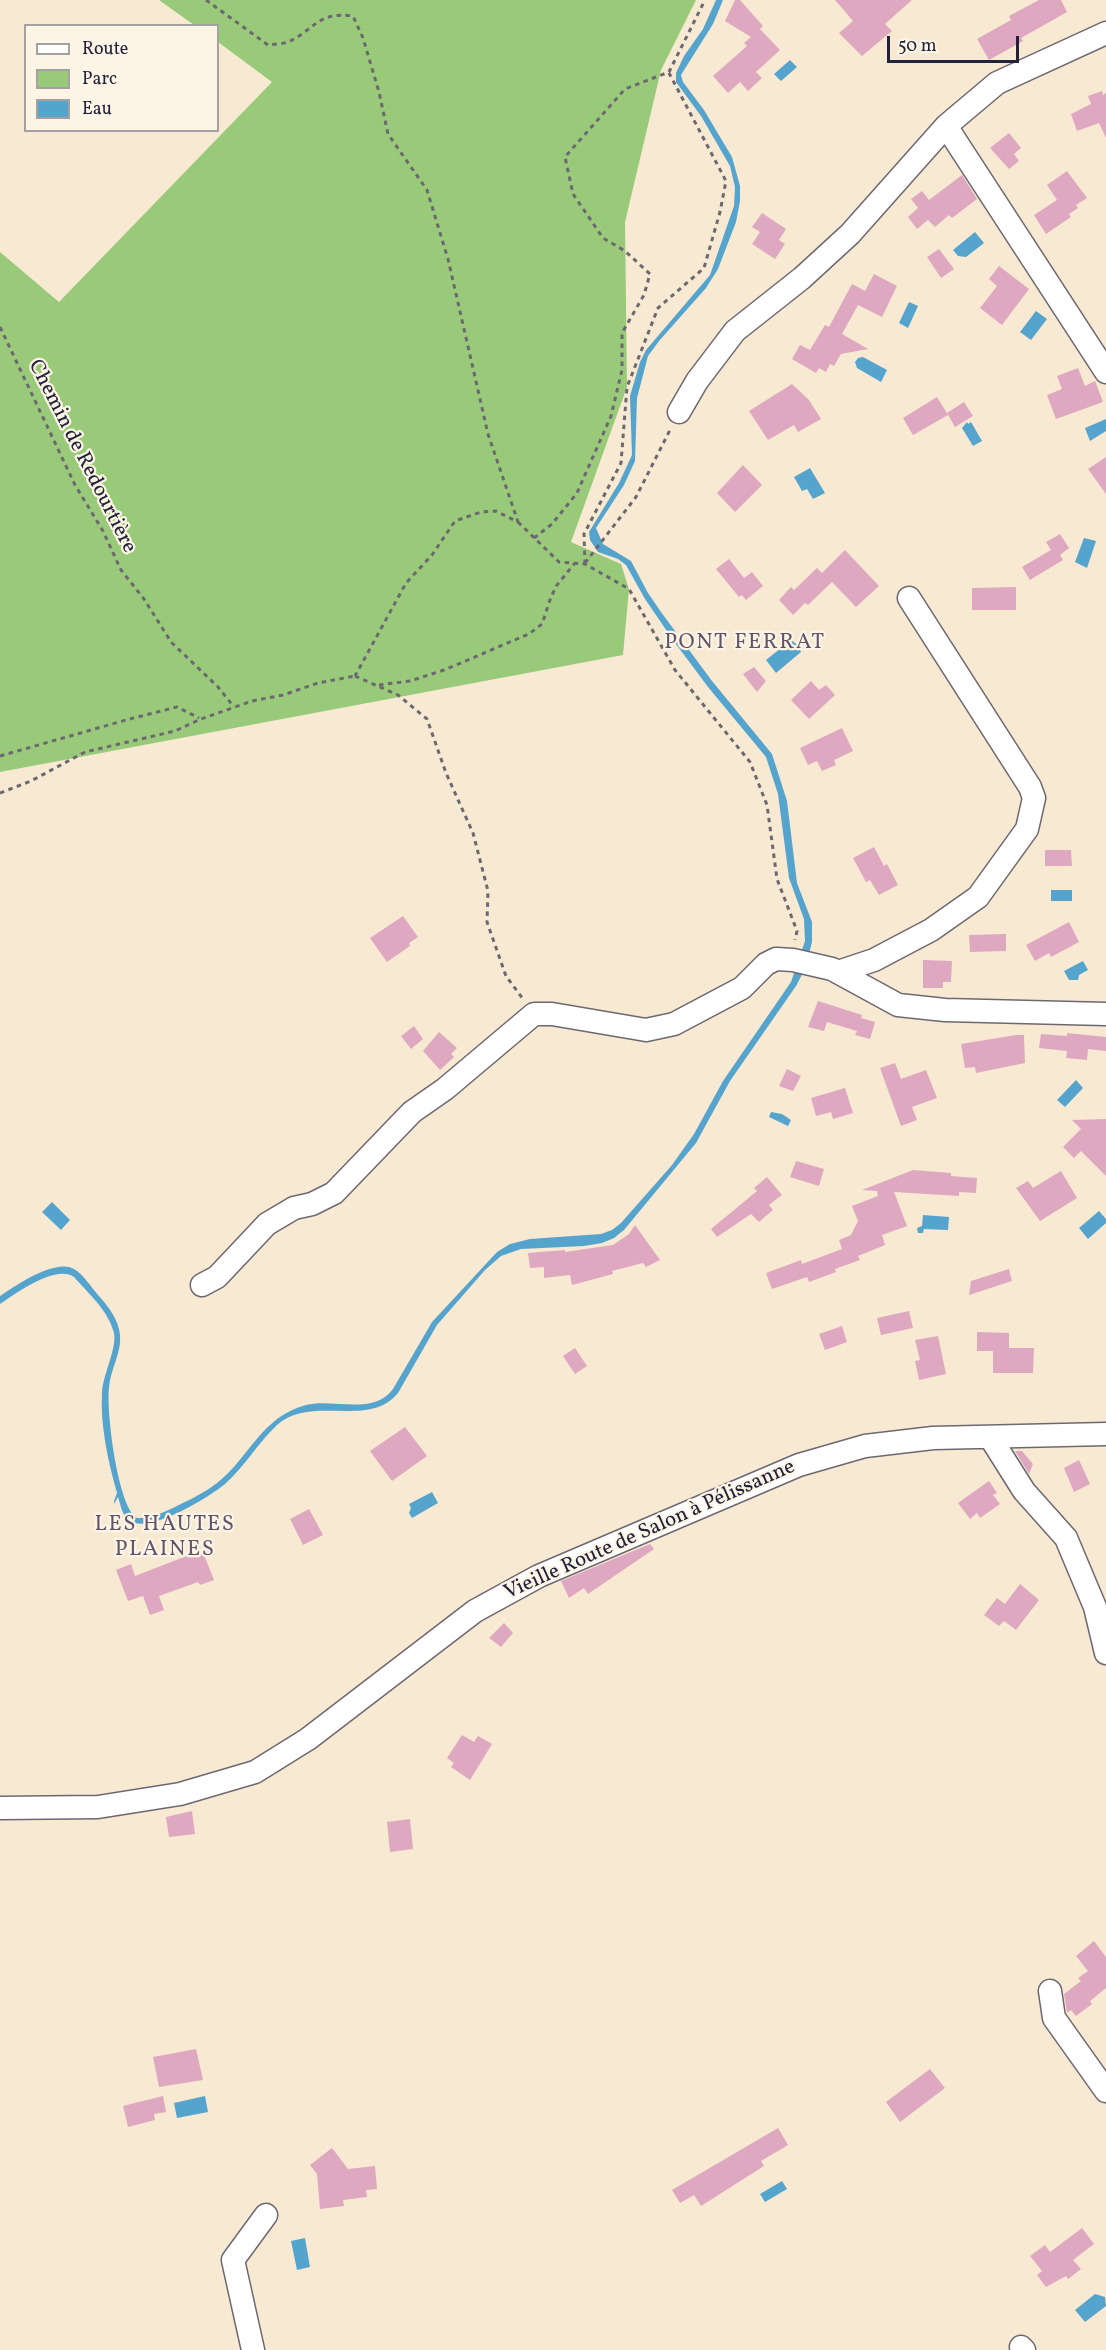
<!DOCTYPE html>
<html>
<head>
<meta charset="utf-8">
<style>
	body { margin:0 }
	#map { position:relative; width:1106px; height:2350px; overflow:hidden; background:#f8e9d3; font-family:Vollkorn,serif }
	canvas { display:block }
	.legend { position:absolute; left:24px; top:24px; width:195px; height:108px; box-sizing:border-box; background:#fcf5e5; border:2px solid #a5a1a1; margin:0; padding:8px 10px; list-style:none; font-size:18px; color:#22223b }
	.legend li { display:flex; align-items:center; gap:12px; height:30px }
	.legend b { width:30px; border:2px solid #a5a1a1 }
	.scale { position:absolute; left:887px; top:36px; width:132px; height:27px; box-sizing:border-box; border:3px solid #22223b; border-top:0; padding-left:8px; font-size:18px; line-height:21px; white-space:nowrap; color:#22223b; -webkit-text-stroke:4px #fcf5e5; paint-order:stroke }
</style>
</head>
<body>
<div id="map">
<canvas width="1106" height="2350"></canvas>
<ul class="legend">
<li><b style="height:8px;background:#fff"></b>Route</li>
<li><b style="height:16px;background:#99ca79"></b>Parc</li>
<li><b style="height:16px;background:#54a4ce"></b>Eau</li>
</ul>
<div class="scale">50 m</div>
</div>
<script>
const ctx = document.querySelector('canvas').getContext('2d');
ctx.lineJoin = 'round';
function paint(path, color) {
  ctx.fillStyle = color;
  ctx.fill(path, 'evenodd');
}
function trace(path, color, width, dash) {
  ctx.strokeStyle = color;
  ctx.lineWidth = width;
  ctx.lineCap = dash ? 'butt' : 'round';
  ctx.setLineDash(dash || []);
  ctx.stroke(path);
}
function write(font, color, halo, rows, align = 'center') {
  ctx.font = font + ' Vollkorn,serif';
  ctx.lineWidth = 4.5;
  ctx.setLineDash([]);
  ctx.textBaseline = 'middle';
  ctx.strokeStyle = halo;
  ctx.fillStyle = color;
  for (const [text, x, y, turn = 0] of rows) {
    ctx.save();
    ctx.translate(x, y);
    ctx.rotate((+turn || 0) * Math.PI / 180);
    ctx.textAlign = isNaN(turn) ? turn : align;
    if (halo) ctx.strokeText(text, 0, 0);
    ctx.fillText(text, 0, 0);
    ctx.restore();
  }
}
paint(new Path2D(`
	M159,0H696L661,70L625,222L627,387L571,542L621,564L629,589L623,655L0,772V252L59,302L272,82L218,42V26L194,25Z`), '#99ca79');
paint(new Path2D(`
	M716,0H723L713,24L681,75L683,82L704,110L732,157L740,186V201L736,222L718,269L706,288L659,341L648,356L637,398L635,461L624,485L596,528L603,544L631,561L648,593L661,612L712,681L772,754L787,801L797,883L812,922V942L805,969L796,986L730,1081L696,1143L624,1230L614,1238L602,1243L584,1246L521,1249L501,1256L485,1270L437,1325L398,1393C369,1429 311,1394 277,1425C258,1443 245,1466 225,1484C209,1497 150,1534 130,1521C122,1516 121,1506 118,1497L114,1504V1501L117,1493C108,1461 100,1425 102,1392C103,1375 117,1348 114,1333C108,1310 89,1294 74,1277C56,1264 16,1293 0,1304V1296C16,1285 56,1258 74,1269C83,1274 91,1287 98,1295C108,1306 119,1320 120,1335C122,1352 110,1370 109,1388C106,1411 118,1508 137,1518C149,1519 162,1513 173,1508C187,1501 204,1493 217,1483C250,1457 261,1417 306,1405C333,1398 374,1416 393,1389L432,1322L497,1252L510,1244L530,1239L601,1234L612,1230L621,1223L672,1165L694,1134L723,1081L791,982L805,941L804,919L789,878L778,794L766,757L708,687L673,640L645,599L626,565L618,559L598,552L590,540L589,532L619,483L632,455L630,396L640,362L646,350L710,275L734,206L735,187L730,166L701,116L676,82V73L684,56L703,29Z
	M790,60L797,67L781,81L774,74Z
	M975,232L984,243L966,257L958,256L953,250Z
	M909,302L918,306L908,328L899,323Z
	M1036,311L1047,319L1031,340L1020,332Z
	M863,357L887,370L881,382L857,368L855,362L858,358Z
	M1106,419V431L1090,441L1085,428Z
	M967,422L968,424L971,422L982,441L973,446L962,428Z
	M810,468L825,493L813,499L807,489L802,491L794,477Z
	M1084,538L1096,541L1087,568L1075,562Z
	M791,640L799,646L801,652L776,673L766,660Z
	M1051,890H1072V901H1051Z
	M1083,961L1088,970L1079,975L1078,980H1069L1064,971Z
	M1076,1080L1083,1088L1065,1107L1057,1100Z
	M771,1112L782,1114L791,1120L788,1126L769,1117Z
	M52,1202L70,1220L61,1230L42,1212Z
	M1099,1211L1106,1219V1223L1088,1239L1079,1228Z
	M923,1215L949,1217L948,1230L924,1229L923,1233H918L917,1228L922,1226Z
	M432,1492L438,1503L412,1518L409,1513L411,1508L409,1504Z
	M205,2096L208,2112L177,2118L174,2103Z
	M782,2181L787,2189L765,2202L760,2194Z
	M305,2238L310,2267L297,2270L291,2241Z
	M1095,2294L1105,2297L1106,2306L1085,2322L1075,2310Z`), '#54a4ce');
paint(new Path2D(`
	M735,0H740L763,26L760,29L780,50L756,72L762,78L748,91L740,82L728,93L713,76L747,46L744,43L751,37L725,21Z
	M835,0H912L885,24L892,31L862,56L839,33L853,21Z
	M1039,0H1061L1067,12L1021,38L1023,41L989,60L977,39L1011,20L1009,16Z
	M1102,91L1103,95L1106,93V138L1099,123L1077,131L1071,114L1091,104L1088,96Z
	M1009,133L1021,148L1014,154L1019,161L1009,169L990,148Z
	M1067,171L1087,198L1076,205L1078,208L1069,214L1071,217L1046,234L1034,215L1057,200L1047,185Z
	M962,175L977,199L952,218L949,215L935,227L928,220L917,229L908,217L918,208L911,199L922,191L929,200Z
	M762,213L786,229L779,240L785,244L775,259L752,244L760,232L752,227Z
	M939,249L954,269L941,278L927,257Z
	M999,266L1029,289L1002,325L980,308L997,286L989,279Z
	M874,274L897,286L882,317L858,305L842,334L868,349L841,354L834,366L830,364L826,372L819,368L816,373L792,359L800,345L810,350L825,325L829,327L852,284L865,291Z
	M1078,368L1085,386L1095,381L1103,402L1056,419L1047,395L1062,389L1057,376Z
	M792,384L809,400L821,419L798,432L794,425L768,440L749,411Z
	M937,397L948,415L913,435L903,418Z
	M964,402L973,416L955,427L947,413Z
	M1106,457V494L1088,469Z
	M743,465L762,485L735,512L717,493Z
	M1060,534L1069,548L1060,555L1063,560L1030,580L1022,567L1051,550L1046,542Z
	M845,550L879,586L856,607L832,582L808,605L805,603L793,615L779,600L791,587L794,590L817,568L822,573Z
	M729,559L744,578L752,572L763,586L746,600L742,595L739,597L716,569Z
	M1016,587V610H972V588Z
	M754,667L766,681L757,692L743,674Z
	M811,681L819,690L826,685L835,695L809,719L791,700Z
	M842,728L853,751L834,760L836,765L822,771L817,761L808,765L800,748Z
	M874,847L884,866L887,864L898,885L879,895L870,880L866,882L853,858Z
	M1045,850H1071L1072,866H1045Z
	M403,916L418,937L409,943L410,946L387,962L370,938Z
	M1069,922L1079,942L1051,957L1049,953L1035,961L1026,945Z
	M1006,934V951L970,952L969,935Z
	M923,960L952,961L951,982H943V988H923Z
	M818,1001L862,1015L861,1018L875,1022L870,1039L855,1035L857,1031L827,1022L824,1031L808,1027Z
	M414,1026L423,1039L411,1049L401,1036Z
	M439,1032L457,1048L451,1054L454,1057L440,1070L423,1051Z
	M1067,1033L1106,1037V1051L1088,1049L1087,1060L1066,1058L1067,1051L1039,1048L1041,1034L1067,1036Z
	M1016,1035H1024L1025,1063L976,1073L975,1067L965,1068L961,1044Z
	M895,1063L901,1079L926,1070L937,1098L912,1107L917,1120L901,1126L880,1068Z
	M787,1069L801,1076L793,1091L779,1086Z
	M845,1088L853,1113L833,1119L831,1112L816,1116L811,1098Z
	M1106,1119V1176L1081,1151L1074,1158L1063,1147L1081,1129L1072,1120Z
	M796,1161L824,1169L819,1186L790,1177Z
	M913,1170L951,1173V1176L977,1178L976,1193L959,1192V1196L894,1192L907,1226L882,1235L885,1245L858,1256L860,1260L835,1269L836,1272L809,1282L807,1277L772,1289L766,1273L801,1260L802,1264L842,1249L839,1240L851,1235L858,1221L852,1206L878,1196L877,1191L862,1190Z
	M1061,1171L1077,1198L1040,1221L1016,1188L1028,1181L1033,1188Z
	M767,1177L782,1195L769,1205L773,1210L759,1222L751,1214L717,1237L711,1229L757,1191L754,1188Z
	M635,1225L660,1260L646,1267L643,1263L612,1271L613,1274L572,1285L570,1275L544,1278V1267L530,1268L528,1253L565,1250V1252L613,1245L629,1234Z
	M1009,1269L1012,1281L969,1295L971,1281Z
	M909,1311L913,1328L881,1335L877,1318Z
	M842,1326L847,1342L825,1350L819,1334Z
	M977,1332L1009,1333V1348H1034L1033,1373H993V1351H977Z
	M938,1336L946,1374L919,1380L915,1361L920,1360L915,1340Z
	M575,1348L587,1366L575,1374L563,1356Z
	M405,1427L427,1456L392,1481L370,1451Z
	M1015,1451H1022L1033,1464L1029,1474Z
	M1079,1460L1090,1484L1074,1492L1064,1468Z
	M989,1481L997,1493L993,1495L1000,1504L980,1518L977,1513L970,1519L958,1503Z
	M309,1509L323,1535L303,1545L290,1519Z
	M650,1544L654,1549L588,1594L584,1588L569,1598L561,1581Z
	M202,1550L214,1580L200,1585L198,1582L159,1596L164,1610L150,1615L143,1596L128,1601L116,1570L131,1564L135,1576Z
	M1020,1584L1039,1600L1016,1630L1004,1621L999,1626L984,1615L997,1598L1005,1604Z
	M504,1623L513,1633L501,1647L489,1638Z
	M462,1735L474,1742L478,1736L492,1744L470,1780L451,1767L454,1763L447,1758Z
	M192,1811L195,1834L169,1837L166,1817Z
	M410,1819L413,1849L390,1852L387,1822Z
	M1094,1941L1106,1957V1988L1090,2001L1092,2004L1076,2016L1071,2010L1067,2013L1064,1994L1081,1981L1078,1978L1088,1971L1076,1956Z
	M196,2049L203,2080L159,2087L153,2057Z
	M930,2069L945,2088L900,2122L886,2102Z
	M163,2096L166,2112L154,2114L155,2120L128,2127L123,2106Z
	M778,2128L788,2145L761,2161L764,2166L701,2206L694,2195L680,2203L672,2190Z
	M332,2148L348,2169L375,2166L377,2189L366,2190L367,2197L343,2200L344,2206L320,2209L317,2174L310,2165Z
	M1082,2228L1094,2244L1073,2260L1081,2269L1068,2279L1066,2276L1046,2287L1037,2275L1042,2271L1030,2256L1045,2245L1050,2252Z`), '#dea8c0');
const minor = new Path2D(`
	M946,126L1106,372
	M679,412L697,381L735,331L802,278L850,234L946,126L997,83L1106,33
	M838,972L874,960L931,930L978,897L1027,829L1034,798L1030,787L909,598
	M202,1285L217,1277L267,1224L294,1208L312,1204L334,1193L412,1112L445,1089L534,1014H552L646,1030L674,1024L742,988L766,964L776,959L793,960L832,969L898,1005L945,1010L1106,1014
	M990,1437L1024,1491L1066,1538L1095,1607L1106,1653
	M0,1808L98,1807L180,1794L255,1772L308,1739L475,1611L539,1576L799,1465L865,1446L933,1438L1106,1434
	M1050,1991L1054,2018L1106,2091
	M1021,2347L1024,2350
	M253,2350L233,2260L266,2215`);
trace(minor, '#6d6870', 25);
trace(new Path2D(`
	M206,0L268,45C274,44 282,44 288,42C315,30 317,11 353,16L363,38L379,92L388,134L427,190L448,259L488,434L518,522L496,511L481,512L455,521L432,555L406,583L355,676
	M0,327L75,485L103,531L121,570L144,599L171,642L218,687L234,707
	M518,522L559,562L585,564L629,589L675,670L750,762L767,805L777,879L797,931L795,940
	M534,538L552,524L577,493L611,416L622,370V333L644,295L650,274L625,251L603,238L573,194L565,157L625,89L669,72L705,0
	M585,563L636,497L670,430
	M585,564L584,534L621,463L627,387L658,308L704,268L720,212L726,181L669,73
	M355,676L398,695L427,719L446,773L473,833L488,891L487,922L506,976L523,999
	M379,685L410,681L444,670L529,634L542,624L551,597L557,585L575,563
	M0,756L126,720L177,707L199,718
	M0,793L31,781L85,752L175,731L201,719L252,701L283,695L318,683L355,676`), '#6d6870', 3, [4.5, 4.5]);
trace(minor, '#fff', 22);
write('21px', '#22223b', '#fcf5e5', [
	["Chemin de Redourtière",81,457,63],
	["Vieille Route de Salon à Pélissanne",650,1531,-24]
]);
ctx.letterSpacing = '1.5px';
write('22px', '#64516a', '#fcf5e5', [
	["PONT FERRAT",745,644],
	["LES HAUTES",165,1526],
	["PLAINES",165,1551]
]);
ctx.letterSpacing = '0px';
</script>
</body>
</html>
